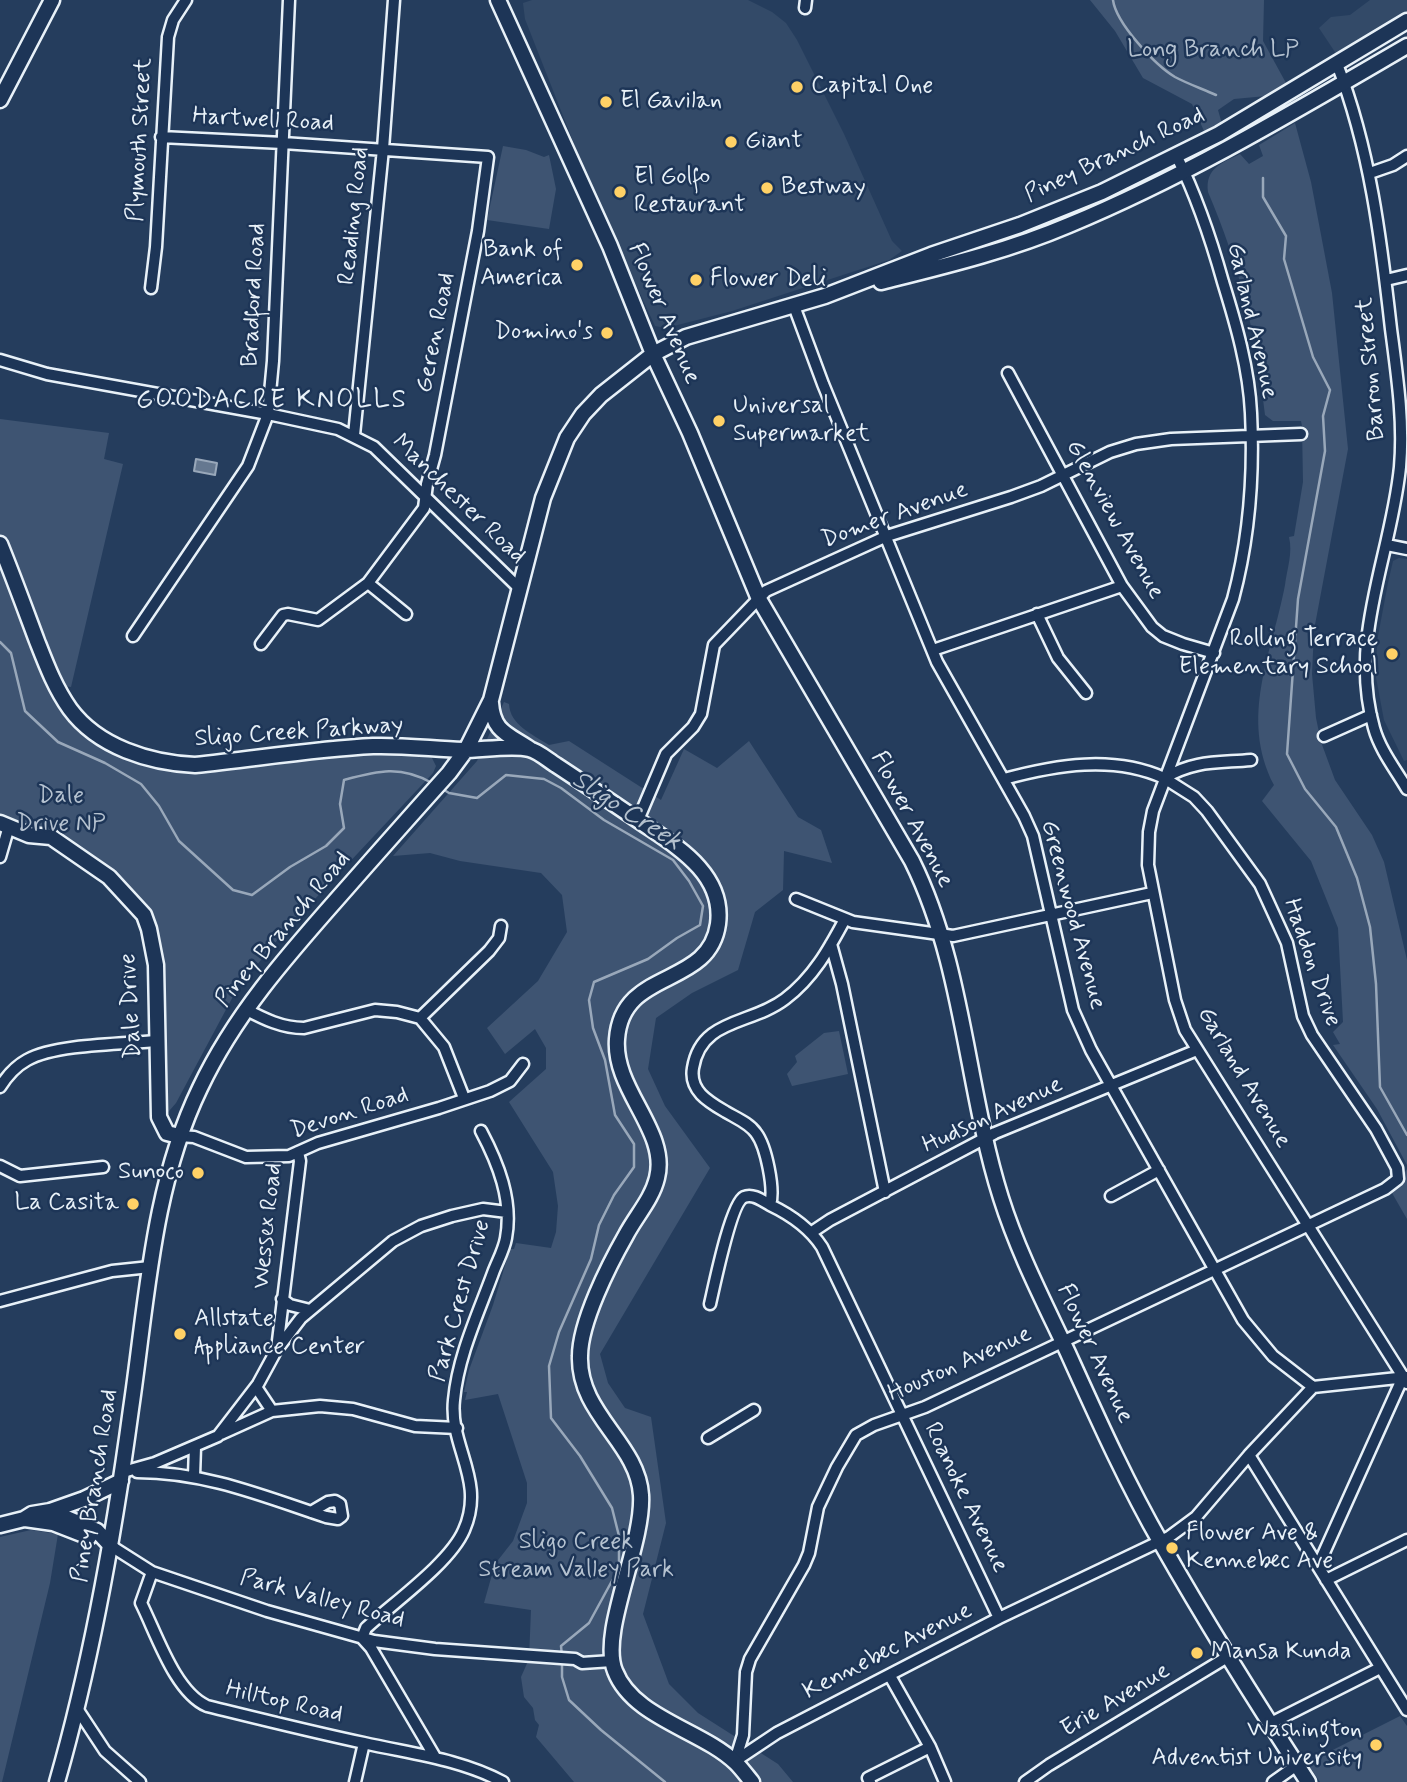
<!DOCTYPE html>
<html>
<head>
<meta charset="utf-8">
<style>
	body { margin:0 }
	canvas { display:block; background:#253d5d }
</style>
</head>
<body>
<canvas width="1407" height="1782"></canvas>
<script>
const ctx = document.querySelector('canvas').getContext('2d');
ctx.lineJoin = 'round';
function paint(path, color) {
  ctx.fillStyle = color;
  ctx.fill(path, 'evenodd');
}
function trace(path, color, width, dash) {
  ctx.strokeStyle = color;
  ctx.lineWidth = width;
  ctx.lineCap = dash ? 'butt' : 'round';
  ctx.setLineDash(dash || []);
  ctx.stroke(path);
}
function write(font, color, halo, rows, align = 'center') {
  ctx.font = font + ' Mynerve,sans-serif';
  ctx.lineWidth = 5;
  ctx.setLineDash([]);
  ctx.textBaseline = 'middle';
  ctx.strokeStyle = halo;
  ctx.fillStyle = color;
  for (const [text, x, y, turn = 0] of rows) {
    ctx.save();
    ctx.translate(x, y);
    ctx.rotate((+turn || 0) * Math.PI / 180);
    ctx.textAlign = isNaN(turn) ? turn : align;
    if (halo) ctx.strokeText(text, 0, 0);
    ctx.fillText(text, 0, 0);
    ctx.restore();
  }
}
paint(new Path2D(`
	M532,0H748L772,12L786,23L797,40L844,134L892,241L902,251L889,260L732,311L666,328L655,326L591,187L525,19L523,3Z
	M1370,0H1407V17L1339,58L1319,28L1331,17L1350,15Z
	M1399,558L1407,559V760L1404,761L1384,720L1375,672L1378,636L1388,583L1393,561Z`), '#334a68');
paint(new Path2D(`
	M1090,0H1264L1263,41L1286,83L1266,96L1234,99L1218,110L1222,124L1204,131L1192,104L1143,78L1115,31Z
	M1295,123L1311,182L1332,293L1348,449L1314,630L1312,674L1316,718L1321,742L1335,780L1372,835L1384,862L1407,960V1165L1377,1109L1333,1045L1340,1044L1333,1032L1343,1022L1338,928L1311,861L1262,801L1274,785C1239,717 1272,654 1285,585C1287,569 1293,553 1289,537L1294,536L1303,482L1302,426L1301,421H1273L1265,415C1256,333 1240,267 1208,192C1205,168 1222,163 1240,154L1249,164L1263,156L1259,145Z
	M503,146L526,150L544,157L549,155L556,189L549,229L487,220Z
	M0,419L109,433L104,459L123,464L71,687L65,686L55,661L52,667L69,699L87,719L148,764L389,749L431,756L436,766L433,773L284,932L237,989L176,1103L163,1118L147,910L137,896L122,882L27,824L0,817Z
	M504,702L509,704C510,725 532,734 549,745L569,741L661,800L684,749L717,768L749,741L798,817L821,830L832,863L784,851L783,890L755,912L738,970L692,993L656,1018L648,1069L665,1106L710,1168L600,1354L608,1383L625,1408L651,1417L666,1523L643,1614L669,1684L698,1713L778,1764L793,1782H574L536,1737L539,1725L535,1720L533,1708L524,1697L521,1677L529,1659L531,1610L484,1603L495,1564L513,1541L527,1503V1483L498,1394L465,1400L467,1392H464L469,1370L493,1305L510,1249H514L516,1243L551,1248L556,1232L558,1206L553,1172L509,1102L546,1069V1048L535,1029L505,1054L487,1028L538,981L567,932L562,895L541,873L460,861L430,853L393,856L477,761Z
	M839,1031L848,1074L792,1086L787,1074L797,1062L795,1056L824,1033Z
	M1407,1169V1219L1392,1193Z
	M31,1530L58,1534L50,1583L2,1782H0V1537Z
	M1400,1716L1407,1726V1782H1320L1307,1763Z`), '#3e5472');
const water = new Path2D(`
	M196,459L217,463L215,475L194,471Z`);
paint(water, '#657890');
trace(water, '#99a8ba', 2);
trace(new Path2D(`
	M1113,0C1116,23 1155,65 1175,77C1188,84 1203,89 1216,95
	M1263,178V197L1286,236L1284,259L1313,357L1330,390L1323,416L1325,451L1298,599L1287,754L1305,789L1336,827L1357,878L1370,927L1376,984L1380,1087L1407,1135
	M0,642L11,653L25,711L58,742L105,763L141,784L159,806L179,841L233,890L252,895L290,867L326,846L344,828L340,804L344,780C378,771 400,765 432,783
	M441,788L449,793L477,798L506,775L544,779L561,788L604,820L673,860L689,881L703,906L700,925L677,938L648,959L594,982L589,1000L593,1028L605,1060L615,1115L634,1144V1167L614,1195L599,1225L591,1259L559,1332L549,1366L551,1418L580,1456L612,1508L619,1536V1568L589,1623L561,1646L562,1656
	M562,1662V1677L569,1700L601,1730L665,1782`), '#99a8ba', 2.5);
const street = new Path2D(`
	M805,8L806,0
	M1337,64C1370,149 1381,239 1391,329C1397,375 1404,421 1400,467C1391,557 1348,637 1374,728C1380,750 1396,770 1407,789
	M161,137L283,143L488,157L478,231L435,455L427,484L424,508L368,583
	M1177,157C1197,197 1211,239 1223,282C1236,324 1249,369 1251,413C1254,474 1249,539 1233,599L1153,811L1149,832L1148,865L1175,1000L1185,1030L1407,1383
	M1370,173L1393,165L1407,156
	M1386,280L1407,275
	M151,288L156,247L168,37L173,20L186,0
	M794,306L823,384L937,662L1024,816L1033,836L1073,1010L1091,1050L1243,1320L1273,1356L1313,1387
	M0,360L47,374L268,414L338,429L374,447L519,588
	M1008,373L1122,586L1152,627L1163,636L1183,644L1214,653
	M354,435L383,149L394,0
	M1387,545L1407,549
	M1037,614L1058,658L1086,693
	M133,636L248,466L268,414L273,361L289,0
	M261,644L283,615L288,614L318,620L368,583L406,614
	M933,650L1122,586
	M1324,736L1371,715
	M1004,779C1056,765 1113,755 1164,778C1195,760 1217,763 1251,760
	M638,820L666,754L693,727L701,714L714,645L766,591L887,536L1011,497L1041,486L1110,452L1136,444L1171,439L1301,434
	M0,857L9,826
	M796,899L853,922L953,936L1152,893
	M845,919C829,949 813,978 785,999C751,1025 701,1018 693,1068C689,1091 709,1102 726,1112C736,1118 749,1123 756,1133C766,1146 775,1189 770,1205C791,1215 809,1227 822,1247L999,1618
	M831,944L842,984L885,1192
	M245,1009C264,1019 282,1028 304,1028L375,1010L397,1012L420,1018L444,1047L464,1098
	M420,1018L489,951L499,938L501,926
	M0,1087C7,1076 16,1066 27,1060C55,1044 123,1044 157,1041
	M179,1136L194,1137L246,1157L289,1156L318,1143L439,1108L490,1091L510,1081L523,1064
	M0,1166L20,1176L103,1167
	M1111,1196L1159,1170
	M812,1232L830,1220L995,1133L1197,1050
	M282,1299L290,1305L310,1310
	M0,1301L112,1271L150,1267
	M710,1304C714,1287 731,1203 744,1197C753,1193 763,1201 770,1205
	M278,1348L301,1318L393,1241L421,1226L452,1216L483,1209L507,1212
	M256,1387L272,1411
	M221,1434L272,1411L320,1406L353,1409L415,1426L457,1428
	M708,1438L754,1410
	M1249,1455L1407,1710
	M123,1472L155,1463L218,1436L258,1384L277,1349L300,1161L298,1152
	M137,1472C205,1472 263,1496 326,1517L338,1519L342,1516L340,1504L335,1501L328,1502L311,1512
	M194,1476L195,1447
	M111,1546L152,1572L267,1611L374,1641L435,1649L575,1659L582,1663L612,1661
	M1318,1566L1403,1377
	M152,1572L141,1603C157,1635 175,1692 207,1706C260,1719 312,1732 364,1743C412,1754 460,1759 503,1782
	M1326,1580L1407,1540
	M890,1676L930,1747L945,1782
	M78,1710L105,1751L140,1782
	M1271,1723L1380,1668
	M435,1757L371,1648L362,1638L366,1628C393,1603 450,1563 464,1530C486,1480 449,1447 454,1400C458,1356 478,1314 493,1273C497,1262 504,1250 506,1238C513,1200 498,1163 481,1131
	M735,1761L743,1735L746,1672L750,1659L804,1565L809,1553L818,1507L837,1467L856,1435L874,1425L925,1407L1385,1189L1398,1179L1397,1168L1376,1129L1312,1035L1303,1016L1287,943L1260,884L1207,811L1194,797L1164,778
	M735,1761L777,1733L999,1618L1169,1537L1196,1517L1249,1455L1313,1387L1407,1377
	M355,1782L364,1743
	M870,1782L868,1778L930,1747
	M1025,1782L1049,1765L1229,1656
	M1273,1782L1297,1765`);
const secondary = new Path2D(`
	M498,0L610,246L653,354L690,433L759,599L912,861C964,966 966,1087 1001,1198C1018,1252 1044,1302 1068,1353C1097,1417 1126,1482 1161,1543C1207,1624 1257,1704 1308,1782
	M0,100L52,0
	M881,282C945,266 1008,251 1069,225C1187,176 1297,110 1407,46
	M0,544C13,576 25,609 37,641C46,664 55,688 70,709C98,747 150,763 195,765C254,759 314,749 373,746C403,745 433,749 463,750C482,750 512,745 529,749C538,751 548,760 556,765C588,786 620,808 651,829C684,851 724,878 718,924C709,989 622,967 617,1039C613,1090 669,1131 657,1178C652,1199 636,1216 626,1235C609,1265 580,1322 580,1356C578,1414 638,1443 641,1495C644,1545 599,1632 615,1671C633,1718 702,1730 736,1763C742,1769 747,1776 752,1782
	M491,703C493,732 508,734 530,749
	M0,823L29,835L51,837L109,877L144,915L149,929L156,965L159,1117L167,1133L179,1136
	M50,1511L84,1499L121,1481
	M25,1519L53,1523L89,1537
	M0,1525L24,1519L32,1514L50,1511L97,1531L111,1546
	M57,1782C92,1660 114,1535 131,1409C147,1301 152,1187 200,1088C234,1016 285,958 338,898C375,856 412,814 449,773L466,750L491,700L543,498L567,438L583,414L601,395L653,354L686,337L825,296L931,255L1020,225L1102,192L1219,134L1407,21`);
trace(street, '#e8f1f8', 15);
trace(secondary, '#e8f1f8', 19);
trace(street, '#1d3557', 10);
trace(secondary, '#1d3557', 14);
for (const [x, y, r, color] of [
	[797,87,7,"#ffd166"],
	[606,102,7,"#ffd166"],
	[731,142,7,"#ffd166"],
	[767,188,7,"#ffd166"],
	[620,192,7,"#ffd166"],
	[577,265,7,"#ffd166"],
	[696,280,7,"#ffd166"],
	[607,333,7,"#ffd166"],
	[719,421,7,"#ffd166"],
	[1392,654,7,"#ffd166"],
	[198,1173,7,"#ffd166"],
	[133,1204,7,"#ffd166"],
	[180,1334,7,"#ffd166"],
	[1172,1548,7,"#ffd166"],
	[1197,1653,7,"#ffd166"],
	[1376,1745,7,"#ffd166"]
]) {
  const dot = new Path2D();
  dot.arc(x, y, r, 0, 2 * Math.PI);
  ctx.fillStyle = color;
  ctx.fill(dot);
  trace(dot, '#1d3557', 2.5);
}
write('24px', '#b5c2d0', '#1d3557', [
	["Long Branch LP",1213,51],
	["Dale",61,797],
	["Drive NP",61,825],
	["Sligo Creek",576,1543],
	["Stream Valley Park",576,1571]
]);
write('24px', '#e8f1f8', '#1d3557', [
	["Capital One",811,87],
	["El Gavilan",620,102],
	["Giant",745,142],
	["El Golfo",634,178],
	["Restaurant",634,206],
	["Bestway",781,188],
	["Bank of",563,251,"right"],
	["America",563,279,"right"],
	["Flower Deli",710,280],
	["Domino's",593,333,"right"],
	["Universal",733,407],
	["Supermarket",733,435],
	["Rolling Terrace",1378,640,"right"],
	["Elementary School",1378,668,"right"],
	["Sunoco",184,1173,"right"],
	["La Casita",119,1204,"right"],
	["Allstate",194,1320],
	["Appliance Center",194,1348],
	["Flower Ave &",1186,1534],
	["Kennebec Ave",1186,1562],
	["Mansa Kunda",1211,1653],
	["Washington",1362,1731,"right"],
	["Adventist University",1362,1759,"right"]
], 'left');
write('24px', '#e8f1f8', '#1d3557', [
	["Hartwell Road",263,121,3],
	["Plymouth Street",141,140,-87],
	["Piney Branch Road",1115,156,-25],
	["Reading Road",355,216,-84],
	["Bradford Road",255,295,-87],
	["Flower Avenue",663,314,67],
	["Garland Avenue",1251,321,77],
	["Geren Road",437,333,-79],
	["Barron Street",1372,369,-95],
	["Manchester Road",458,500,44],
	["Domer Avenue",895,516,-20],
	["Glenview Avenue",1114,520,61],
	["Sligo Creek Parkway",299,733,-4],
	["Flower Avenue",911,820,62],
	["Greenwood Avenue",1072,915,75],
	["Piney Branch Road",284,930,-50],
	["Haddon Drive",1311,963,71],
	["Dale Drive",132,1006,-93],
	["Garland Avenue",1243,1078,59],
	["Devon Road",350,1114,-18],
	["Hudson Avenue",993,1116,-25],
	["Wessex Road",269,1226,-84],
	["Park Crest Drive",461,1301,-74],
	["Flower Avenue",1094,1354,65],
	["Houston Avenue",960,1365,-24],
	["Piney Branch Road",96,1486,-81],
	["Roanoke Avenue",965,1498,64],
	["Park Valley Road",322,1600,15],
	["Kennebec Avenue",888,1652,-27],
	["Erie Avenue",1116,1701,-31],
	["Hilltop Road",284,1703,13]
]);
ctx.letterSpacing = '2px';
write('26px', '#e8f1f8', '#1d3557', [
	["GOODACRE KNOLLS",272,402]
]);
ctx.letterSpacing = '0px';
write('italic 26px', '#b4c1ce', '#1d3557', [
	["Sligo Creek",626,812,33]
]);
</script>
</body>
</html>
